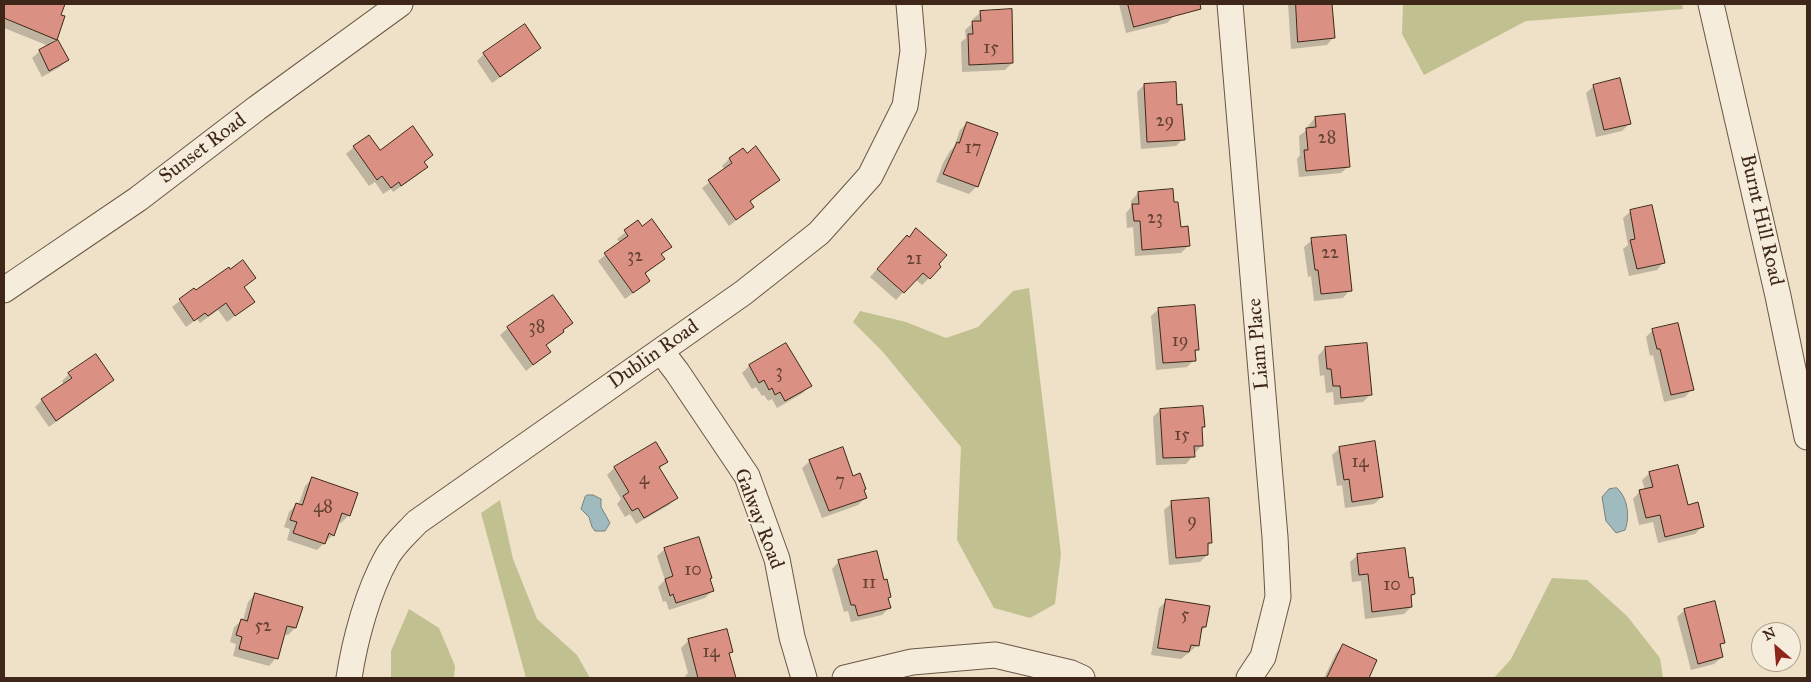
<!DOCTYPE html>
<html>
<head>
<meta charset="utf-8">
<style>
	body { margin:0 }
	#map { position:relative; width:1811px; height:682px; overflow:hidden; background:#efe1c7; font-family:"IM FELL Great Primer",serif }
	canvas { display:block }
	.frame { position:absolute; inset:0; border:5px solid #3e2718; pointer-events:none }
	.north { position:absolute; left:1751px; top:622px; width:50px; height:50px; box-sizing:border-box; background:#f5ecdb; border:1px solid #ac9d8d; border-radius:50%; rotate:333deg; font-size:14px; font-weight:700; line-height:20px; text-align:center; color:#3e2718 }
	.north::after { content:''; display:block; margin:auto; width:18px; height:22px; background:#8f2418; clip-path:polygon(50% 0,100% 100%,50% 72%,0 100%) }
</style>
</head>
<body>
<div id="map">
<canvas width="1811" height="682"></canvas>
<div class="frame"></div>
<div class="north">N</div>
</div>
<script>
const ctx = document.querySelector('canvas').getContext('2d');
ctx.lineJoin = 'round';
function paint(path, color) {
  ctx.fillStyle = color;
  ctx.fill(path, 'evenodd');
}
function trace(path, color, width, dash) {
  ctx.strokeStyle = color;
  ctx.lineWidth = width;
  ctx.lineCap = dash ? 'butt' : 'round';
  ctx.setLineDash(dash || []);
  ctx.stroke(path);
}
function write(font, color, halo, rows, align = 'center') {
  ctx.font = font + ' "IM FELL Great Primer",serif';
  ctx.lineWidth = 4;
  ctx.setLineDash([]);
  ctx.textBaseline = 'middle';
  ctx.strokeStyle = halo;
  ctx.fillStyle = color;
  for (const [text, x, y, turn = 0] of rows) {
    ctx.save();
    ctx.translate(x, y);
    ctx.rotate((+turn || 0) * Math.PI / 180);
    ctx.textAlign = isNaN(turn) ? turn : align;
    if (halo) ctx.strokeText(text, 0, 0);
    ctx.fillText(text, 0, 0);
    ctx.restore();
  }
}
paint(new Path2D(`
	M1403,4H1682L1683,9L1526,21L1424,75L1402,34Z
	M1029,288L1061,554L1055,604L1030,618L994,608L957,540L961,447L883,352L853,322L860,311L906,322L946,338L978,327L1013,291Z
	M500,500L513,559L537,619L577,655L590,678H526L481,513Z
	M1552,578L1587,580L1627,616L1660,658L1663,678H1494L1511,659Z
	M409,609L439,628L455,666L454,678H391V651Z`), '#c1c090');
const water = new Path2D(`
	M1617,488C1628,498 1630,517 1625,530L1616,533L1606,521L1602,497L1609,489Z
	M587,495H593L601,499V507L610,523L605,531H595L592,527L589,517L581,509L585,497Z`);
paint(water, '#9fbbc0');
trace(water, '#78807d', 1);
paint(new Path2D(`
	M4,4H57L63,6L60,15L56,39L49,45L68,59L60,67L42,77L32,58L40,51L49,46L4,28Z
	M1119,4H1171L1175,15L1167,23L1126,33Z
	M1288,4H1331L1334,37L1327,45L1291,49Z
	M981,12L1012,63L1005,70L962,72L961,42L966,38L965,30L974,22L973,19Z
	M540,48L532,55L492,83L477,61L484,54Z
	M1144,85L1176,106L1183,139L1176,146L1141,149L1137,92Z
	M1594,86L1629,124L1622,131L1596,137L1586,93Z
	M1315,118L1349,166L1341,173L1299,177L1297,159L1300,155L1299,136L1308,129V126Z
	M967,123L977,186L969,194L936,182L943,163L950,151L954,147L960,130Z
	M354,147L379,151L432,155L423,163L426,167L419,174L393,192L391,189L383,194L375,182L369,186L346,154Z
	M729,159L778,180L750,202L753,207L729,226L702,188L725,170L722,166Z
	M1138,193L1173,204L1180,228L1189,245L1181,253L1135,256L1133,227L1127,228L1126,213L1131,207V201Z
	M1631,211L1664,262L1657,270L1629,276L1623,249L1628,245L1623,218Z
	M638,222L642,227L670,247L660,255L663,259L644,275L649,281L625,299L598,261L620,243L617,239Z
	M1312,240L1350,290L1343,298L1314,301L1311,276L1308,277L1304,247Z
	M900,244L937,264L929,278L922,285L915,279L896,300L870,277Z
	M255,278L243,288L253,302L227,322L218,310L200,323L197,319L186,327L172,307L194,290L196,292Z
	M552,296L571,323L565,329V327L557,332H563L545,346L549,352L526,371L500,335L508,328Z
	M1159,309L1198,349L1194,353V360L1187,367L1156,370L1151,316Z
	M1653,330L1692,389L1685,397L1664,402L1653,355L1650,356L1646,337Z
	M786,344L810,385L803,393L777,408L772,399L768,401L764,395L762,396L756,387L752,389L742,373L749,366Z
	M1325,348L1370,395L1363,402L1334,405L1333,392L1326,393L1324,375L1320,376L1318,356Z
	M69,374L113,380L105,387L49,427L35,407L42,400L64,385L62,381Z
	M1160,410L1203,426L1201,429L1202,445L1186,464L1156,465L1153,417Z
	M655,444L666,462L659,469L676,498L669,505L636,524L630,514L625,517L617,504L621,499L607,475L614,468Z
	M1340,448L1382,497L1374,504L1345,508L1342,485L1337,486L1332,455Z
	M810,461L863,490L865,498L858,505L822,518L802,468Z
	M1650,473L1687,506L1702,527L1695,534L1658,543L1653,522L1639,525L1633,499L1640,491L1645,490L1642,480Z
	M312,479L349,515L341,523L337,521L333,535L317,550L287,540L290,529L284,527L289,512L296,505L298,506L305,486Z
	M1172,503L1211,542L1207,547V555L1200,562L1169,565L1164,510Z
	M665,549L709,580L712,591L705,598L669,610L666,601L663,602L658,587L665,580L657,556Z
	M1358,555L1408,579L1414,594L1410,598L1411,607L1404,614L1365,619L1361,581L1352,582L1350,562Z
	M839,561L883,582L890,597L887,599L889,608L882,615L851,622L848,611L844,612L832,569Z
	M255,594L295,628L288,635L283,634L276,658L269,666L233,656L236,644L230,642L234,627L243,620L248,602Z
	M1166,601L1205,627L1200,632L1198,645L1181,659L1151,655L1159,608Z
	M1685,610L1724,642L1719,647L1722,657L1714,664L1691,670L1677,617Z
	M689,640L732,652L728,655L734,676L731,678H686L685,676L688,673L681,648Z
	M1343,646L1376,661L1367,678H1324L1336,653Z`), '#0003');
const building = new Path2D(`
	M4,4H65L61,15L65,16L57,40L4,18Z
	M1128,4H1200L1201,9L1134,27Z
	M1296,4H1332L1335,38L1298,42Z
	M1012,9L1013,63L969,65L968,34H973L972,21H981L980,11Z
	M525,24L541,48L500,77L483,53Z
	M58,40L69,60L49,71L39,50Z
	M1620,78L1631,124L1604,130L1593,85Z
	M1176,82L1177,105L1182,104L1185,140L1147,142L1144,84Z
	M1345,114L1350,167L1306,171L1304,150H1308L1306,128L1316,127L1315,117Z
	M967,122L998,133L978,187L943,174L957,142L959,143Z
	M413,126L433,155L424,162L428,167L401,186L399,182L391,188L382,176L377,180L353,146L369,135L380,150Z
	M756,146L780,180L750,201L754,207L736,220L708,180L732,163L729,158L743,148L747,153Z
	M1173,189L1174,202H1178L1181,227L1188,226L1190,246L1142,250L1140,221H1134L1132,204H1139L1138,192Z
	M1652,205L1665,263L1637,269L1630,240L1635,239L1630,210Z
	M652,219L672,247L661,254L665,259L645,273L650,281L633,293L604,253L628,236L624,230L638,220L642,226Z
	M916,228L947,255L939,264L941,267L930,279L923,273L904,293L877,269L907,235L909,237Z
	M1346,235L1352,291L1321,294L1318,270H1315L1311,238Z
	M243,260L256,278L244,287L255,302L235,316L226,303L208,316L205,313L194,321L179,299L194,288L196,290L229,267L230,269Z
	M553,295L573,323L563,330L564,332L546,345L551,352L533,365L507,327Z
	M1195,305L1199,350H1195L1196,361L1163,363L1158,308Z
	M1678,323L1694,390L1671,395L1660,349H1657L1652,329Z
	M786,343L812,386L785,401L780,392L775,395L772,388L769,390L764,380L759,383L749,365Z
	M1367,343L1372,395L1341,398L1340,386H1333L1331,369H1327L1325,347Z
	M96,354L114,380L56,421L41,399L72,378L68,373Z
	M1203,406L1205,427H1202L1203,446H1194L1195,457L1163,458L1160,409Z
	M1375,441L1383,497L1352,502L1349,479L1344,480L1339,447Z
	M656,442L668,462L659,467L678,498L644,518L638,508L632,511L623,496L629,492L614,467Z
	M843,447L853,476L860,473L866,489L864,490L867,498L829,511L809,460Z
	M1678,465L1688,505L1698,502L1704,527L1665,537L1660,515L1646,518L1639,490L1653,487L1649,472Z
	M312,477L358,493L350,516L342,513L334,536L329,533L325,544L293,533L297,522L290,520L296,503L302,505Z
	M1209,498L1212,543H1208V555L1176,558L1171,501Z
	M699,537L712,578L710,579L714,591L676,603L673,594L670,596L665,579L673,576L664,548Z
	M1405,548L1409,578L1413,577L1415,594L1411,595L1412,607L1372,612L1368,574L1359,575L1357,554Z
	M877,551L884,580L887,579L891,597L888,598L891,608L858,616L855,605H851L838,560Z
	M255,593L303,607L296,628L287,626L278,659L239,649L242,637L236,635L241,619L247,621Z
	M1166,599L1210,606L1206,627H1202L1199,646L1191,645L1189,652L1158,648Z
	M1715,601L1725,643L1720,644L1723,657L1698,664L1684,609Z
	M727,629L733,652L729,653L736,678H698L688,639Z
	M1343,644L1377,660L1369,678H1327Z`);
paint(building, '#da9183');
trace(building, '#3e2718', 1);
const minor = new Path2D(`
	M1230,4L1275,537L1278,597L1263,657L1249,678
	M1711,4L1778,296L1807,437
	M4,290L138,199L257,108L400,4
	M661,351L677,372L747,476L777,559L792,637L804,678
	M349,678C355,639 368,591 387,557C394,544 407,533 417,522L743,293L819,233L870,176L905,106L913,51L909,4
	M845,678L912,662L995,655L1071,673L1082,678`);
trace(minor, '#6a5644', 27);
trace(minor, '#f5ecdb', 25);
write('18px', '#654233', null, [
	["15",991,49],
	["29",1165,122],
	["28",1327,139],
	["17",973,149],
	["23",1155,219],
	["22",1330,254],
	["32",635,257],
	["21",914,260],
	["38",537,328],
	["19",1180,342],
	["3",779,373],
	["15",1182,436],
	["14",1360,463],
	["4",644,480],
	["7",840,482],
	["48",323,508],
	["9",1192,522],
	["10",693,571],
	["11",869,584],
	["10",1392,586],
	["5",1185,616],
	["52",263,627],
	["14",711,653]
]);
write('20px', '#3e2718', '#f5ecdb', [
	["Sunset Road",203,149,-37],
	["Burnt Hill Road",1761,220,77],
	["Liam Place",1259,344,-95],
	["Dublin Road",654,355,-35],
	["Galway Road",758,519,69]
]);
</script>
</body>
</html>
